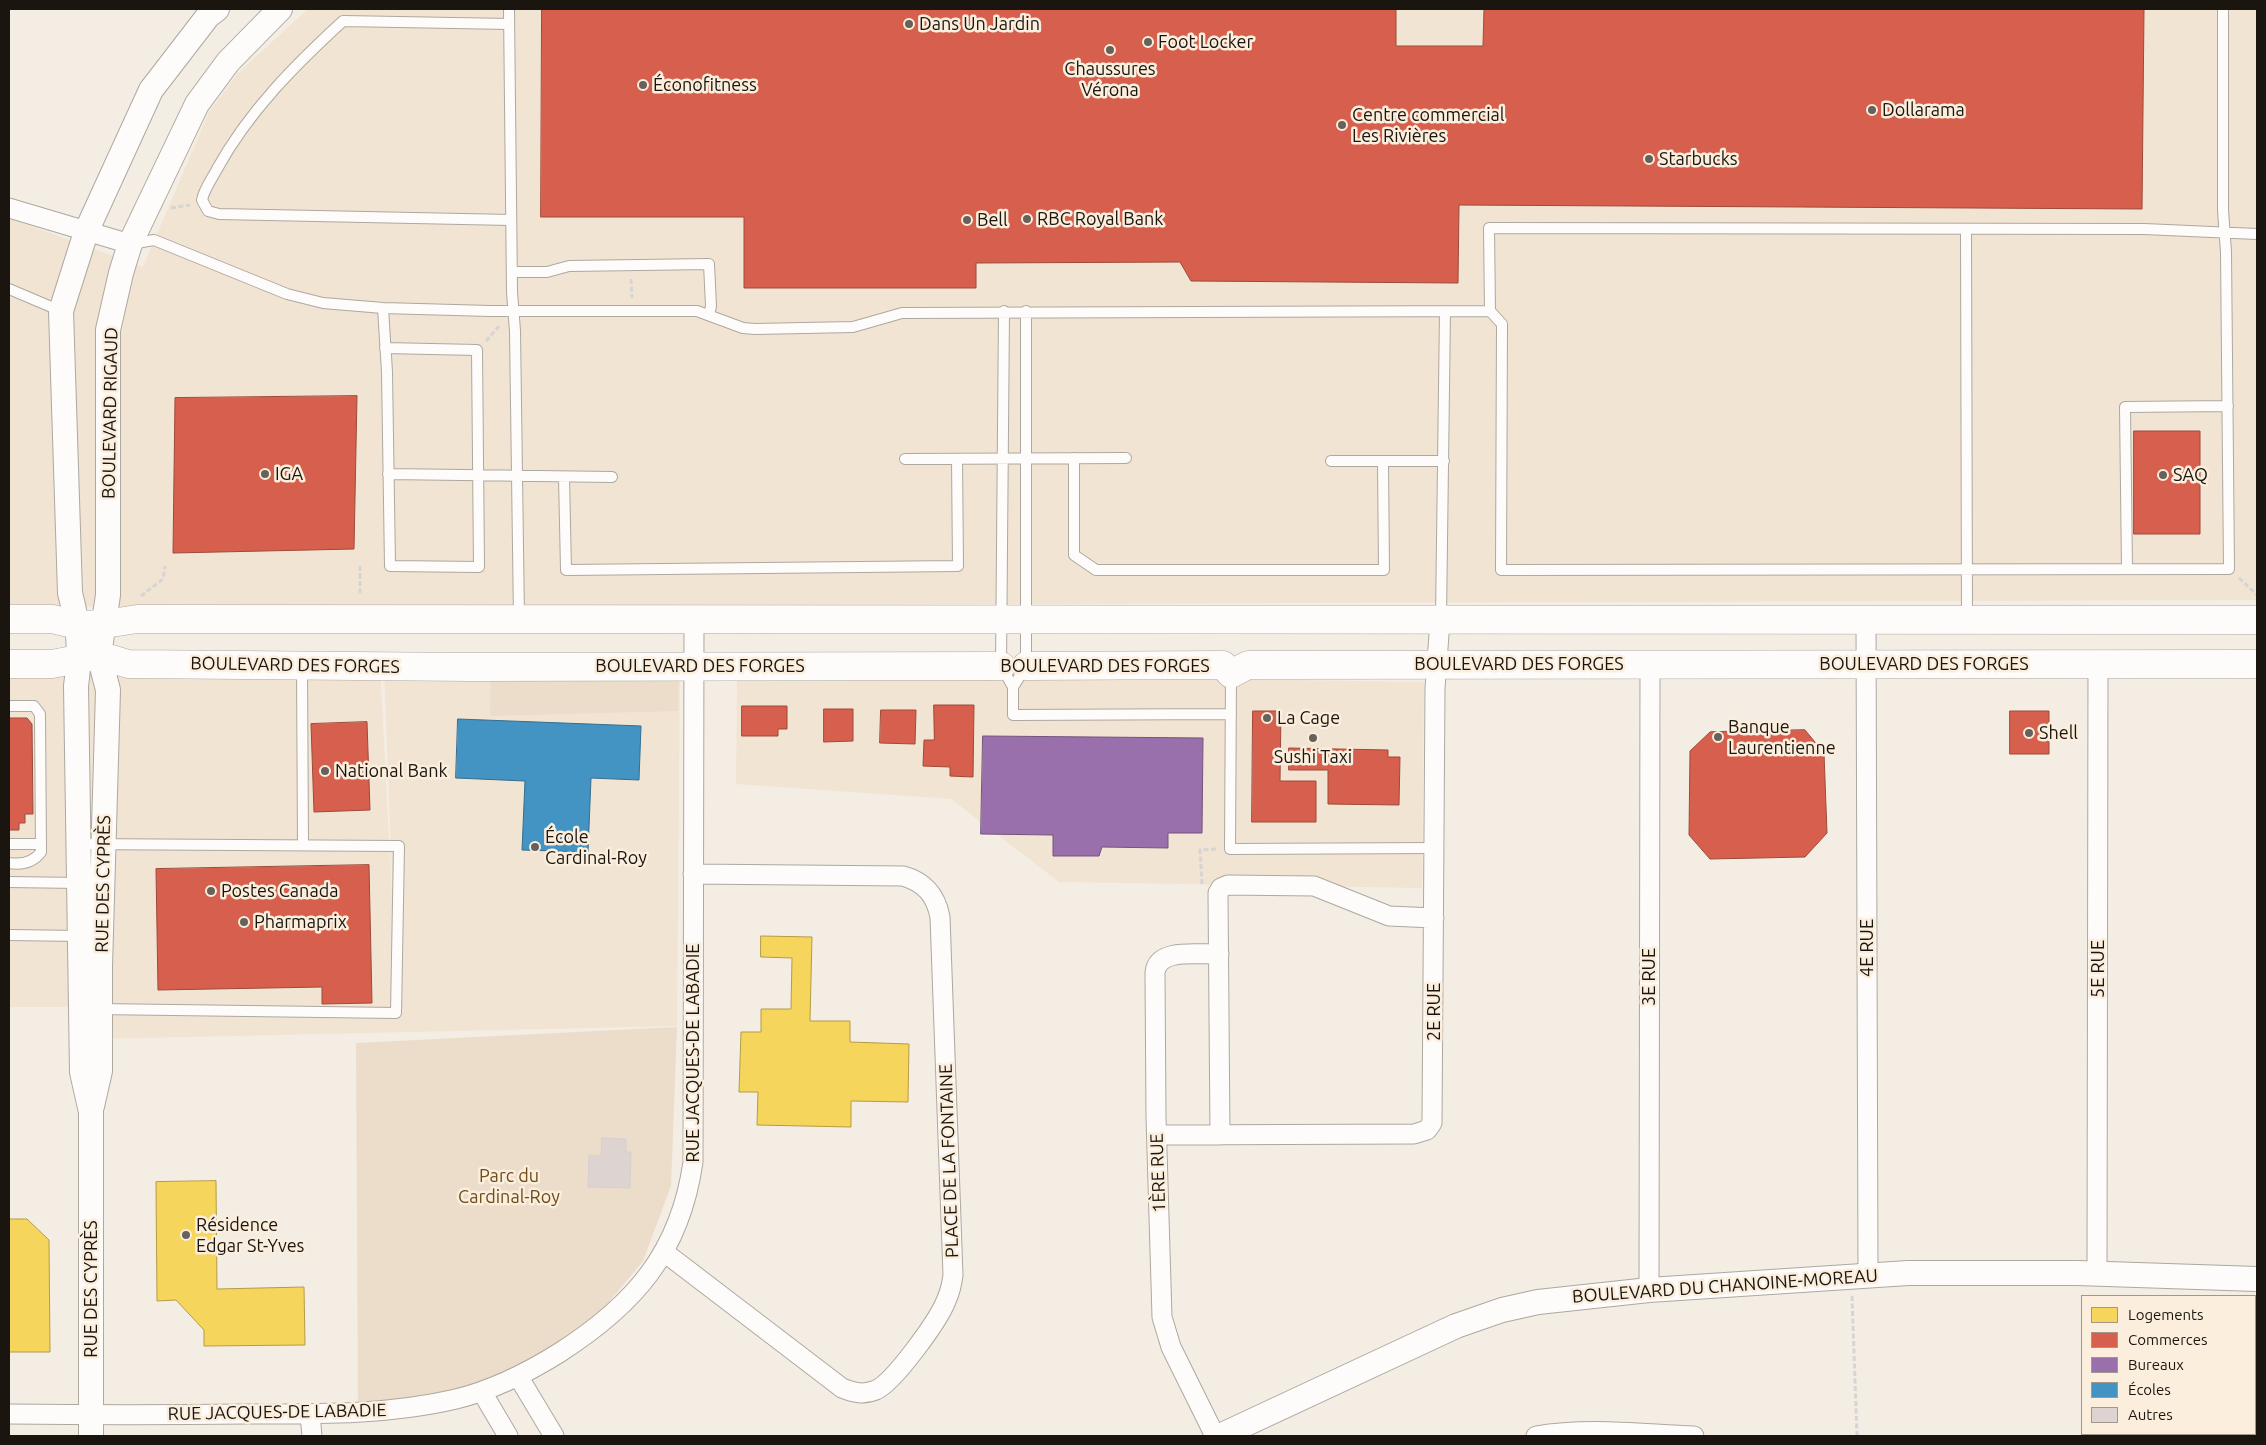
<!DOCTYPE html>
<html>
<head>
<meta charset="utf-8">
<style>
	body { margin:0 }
	#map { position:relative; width:2266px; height:1445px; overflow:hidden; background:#f4ede4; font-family:Ubuntu,sans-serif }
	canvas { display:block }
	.frame { position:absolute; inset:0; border:10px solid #1a150f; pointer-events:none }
	.legend { position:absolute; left:2081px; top:1295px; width:175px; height:140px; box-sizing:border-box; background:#fbeedd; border:1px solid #a1978b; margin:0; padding:6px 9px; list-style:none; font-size:15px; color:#1a150f }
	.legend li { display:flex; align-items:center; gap:10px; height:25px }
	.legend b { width:25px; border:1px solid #a1978b }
</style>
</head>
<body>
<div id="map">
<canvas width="2266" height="1445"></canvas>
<div class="frame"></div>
<ul class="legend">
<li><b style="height:14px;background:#f6d55c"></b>Logements</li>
<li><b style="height:14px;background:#d6604d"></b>Commerces</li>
<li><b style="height:14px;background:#9970ab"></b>Bureaux</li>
<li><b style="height:14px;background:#4393c3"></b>Écoles</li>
<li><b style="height:14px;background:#ddd3d1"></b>Autres</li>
</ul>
</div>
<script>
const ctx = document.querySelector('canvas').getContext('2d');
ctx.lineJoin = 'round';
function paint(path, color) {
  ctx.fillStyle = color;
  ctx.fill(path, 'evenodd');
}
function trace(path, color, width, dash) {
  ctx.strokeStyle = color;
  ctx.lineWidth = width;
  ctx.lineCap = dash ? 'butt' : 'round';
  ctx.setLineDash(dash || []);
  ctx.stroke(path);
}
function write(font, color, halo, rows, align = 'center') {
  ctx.font = font + ' Ubuntu,sans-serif';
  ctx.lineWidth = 5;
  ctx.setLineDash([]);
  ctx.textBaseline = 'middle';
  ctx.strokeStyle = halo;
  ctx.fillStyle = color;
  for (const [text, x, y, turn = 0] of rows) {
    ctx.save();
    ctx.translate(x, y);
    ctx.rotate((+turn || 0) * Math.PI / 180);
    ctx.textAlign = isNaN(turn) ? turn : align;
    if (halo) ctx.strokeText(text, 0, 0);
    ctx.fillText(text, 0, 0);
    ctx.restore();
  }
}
paint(new Path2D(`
	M308,9H2257V600L9,607V218L143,267L209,112L238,73Z
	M680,665L677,1026L100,1039L103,1007H9V671L380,666L395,956L384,667Z
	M737,672L1424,682L1422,888L1059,882L951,799L736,784Z`), '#f1e4d3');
paint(new Path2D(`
	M679,666L678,711L490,716L491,667Z
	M677,1027L671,1186L643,1261L598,1315L505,1385L358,1406L356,1043Z`), '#ebddca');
const homes = new Path2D(`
	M761,936L812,937L810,1021H850V1042L909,1044L908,1102L851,1101V1127L757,1125L758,1092H739L741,1032H761V1009H791L792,958L761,957Z
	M216,1181L217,1289L304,1287L305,1345L204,1346V1330L176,1300L157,1301L156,1182Z
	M9,1219H27L49,1240L50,1352H9Z`);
paint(homes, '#f6d55c');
trace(homes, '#b49b45', 1);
const shops = new Path2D(`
	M542,9H1396V46H1483L1484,9H2144L2142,209L1459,205L1458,283L1191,281L1180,262L976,263V288H744V217H541Z
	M357,396L354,549L173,553L175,398Z
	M2134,431H2200V534H2134Z
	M934,705H974L973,777L950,776V767L923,766L924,740H934Z
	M742,706H787V729H778V736H742Z
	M824,709H853V741L824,742Z
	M881,710H916L915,744L880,743Z
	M1253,711H1281L1280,781H1316V822H1252Z
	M2010,711H2049V754H2010Z
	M9,718H27L32,724L33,814H25V823H19V830H9Z
	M367,722L370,810L314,812L311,724Z
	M1805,730L1824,753L1827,833L1805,857L1710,859L1689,835L1690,751L1710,732Z
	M1289,748L1388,750V757H1400L1399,805L1328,804V770H1289Z
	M369,865L372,1003L322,1004V987L158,990L156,869Z`);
paint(shops, '#d6604d');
trace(shops, '#9e4a3a', 1);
const offices = new Path2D(`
	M983,736L1203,738L1202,833H1168V848L1102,847L1099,856H1053V835L981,834Z`);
paint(offices, '#9970ab');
trace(offices, '#73557c', 1);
const schools = new Path2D(`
	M458,719L641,726L639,780L591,778L588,852L522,850L525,781L456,778Z`);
paint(schools, '#4393c3');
trace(schools, '#376d8d', 1);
const building = new Path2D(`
	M602,1138L626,1139V1152H631L630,1188L588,1187L589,1155L601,1156Z`);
paint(building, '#ddd3d1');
trace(building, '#d7d0cd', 1);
const service = new Path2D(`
	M509,9L512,292L515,331L519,619
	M2223,9V210L2226,252L2229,569L1501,570L1502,324L1490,311L1489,228L2144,229L2257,234
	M509,24L343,21C295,65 249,111 217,169C212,179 204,189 202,200L208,211L219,214L511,220
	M1966,229L1967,620
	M131,244L154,240L287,294L323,303L383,308L490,311H697L743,328L755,329L853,327L902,313L1490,311
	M512,272H547L569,266L709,264L711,306L709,315
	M9,289L61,311
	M383,308L387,372L390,566L479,567L477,350L385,348
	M1004,311L1001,666L1013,687V715L1231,714
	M1074,458V555L1096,570H1384L1383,461
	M905,459L1126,458
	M1331,461H1444
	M388,474L612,477
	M564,477L566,570L958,566L957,459
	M2127,569L2125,407L2228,406
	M1441,618L1445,311
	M302,666L303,845
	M1231,675L1230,849L1435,848
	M1013,687L1026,666V311
	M9,706H34L40,714L41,852C33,863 22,865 9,863
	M9,844H40
	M79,844L399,846L396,1013L98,1009
	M9,882L79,883
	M9,935L80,936`);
const minor = new Path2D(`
	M9,208L130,244
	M1866,621L1868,1276
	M1157,1135L1414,1134L1427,1130L1432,1123L1435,688L1440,621
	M1220,1135L1218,893L1221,888L1228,885L1314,886L1389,916L1434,918
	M664,1252L842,1388C854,1393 864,1395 876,1390C894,1382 938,1321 946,1301C950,1292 952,1284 953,1275L940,917C936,896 925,882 903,876L693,874
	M2097,1274L2098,664
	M1649,1290L1650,664
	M518,1376L554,1436
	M482,1392L508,1436
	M9,1414C88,1415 168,1415 247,1414C317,1414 388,1415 456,1399C493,1390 527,1373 559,1353C634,1305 680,1253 693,1162L694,620
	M310,1414L312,1436
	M1215,1436L1171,1347L1162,1317L1156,1117L1155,973C1157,947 1200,955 1219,954
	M1536,1436C1589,1427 1641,1434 1694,1436`);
const tertiary = new Path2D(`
	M92,1106L100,1071V966L108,690L99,655L108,595V330L121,273L130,244L197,104L228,62L280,9
	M91,1436V1112L82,1072L76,686C81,651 79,627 70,593L61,311L86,232L151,90L208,16L217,9
	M1220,1436L1456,1326L1502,1310L1538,1302L1649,1290L1908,1273H2077L2257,1279`);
const secondary = new Path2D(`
	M9,619H52L78,625L105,624L137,619L2257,620
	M9,664H52L99,655L128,664L471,667L1001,666
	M1026,666L1223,665L1231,674L1248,665L2257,664`);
trace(service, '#ada8a0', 12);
trace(minor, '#ada8a0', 21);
trace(tertiary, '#ada8a0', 26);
trace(secondary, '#ada8a0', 29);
trace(new Path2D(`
	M171,208L190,205
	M631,279L632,298
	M486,341L500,325
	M360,566V596
	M2239,578L2257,595
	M141,596L163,579L165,566
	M1202,884L1200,850L1217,849
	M1852,1296L1857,1436`), '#d7d5d3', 3, [5, 2.5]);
trace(service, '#fdfcfb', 10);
trace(minor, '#fdfcfb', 19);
trace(tertiary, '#fdfcfb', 24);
trace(secondary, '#fdfcfb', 28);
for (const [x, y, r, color] of [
	[909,24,5,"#66615a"],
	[1148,42,5,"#66615a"],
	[1110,50,5,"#66615a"],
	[643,85,5,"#66615a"],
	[1872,110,5,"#66615a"],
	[1342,125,5,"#66615a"],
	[1649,159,5,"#66615a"],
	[1027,219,5,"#66615a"],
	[967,220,5,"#66615a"],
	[265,474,5,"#66615a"],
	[2163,475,5,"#66615a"],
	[1267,718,5,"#66615a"],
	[2029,733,5,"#66615a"],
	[1718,737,5,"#66615a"],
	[1313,738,5,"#66615a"],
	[325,771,5,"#66615a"],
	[535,847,5,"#66615a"],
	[211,891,5,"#66615a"],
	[244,922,5,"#66615a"],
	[186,1235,5,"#66615a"]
]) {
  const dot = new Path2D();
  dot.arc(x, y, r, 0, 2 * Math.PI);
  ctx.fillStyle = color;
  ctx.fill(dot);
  trace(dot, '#fbeedd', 2);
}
write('18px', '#1a150f', '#fbeedd', [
	["Dans Un Jardin",919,24],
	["Foot Locker",1158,42],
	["Chaussures",1110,69,"center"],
	["Vérona",1110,90,"center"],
	["Éconofitness",653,85],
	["Dollarama",1882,110],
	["Centre commercial",1352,115],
	["Les Rivières",1352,136],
	["Starbucks",1659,159],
	["RBC Royal Bank",1037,219],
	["Bell",977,220],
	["IGA",275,474],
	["SAQ",2173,475],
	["La Cage",1277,718],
	["Banque",1728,727],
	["Laurentienne",1728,748],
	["Shell",2039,733],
	["Sushi Taxi",1313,757,"center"],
	["National Bank",335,771],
	["École",545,837],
	["Cardinal-Roy",545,858],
	["Postes Canada",221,891],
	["Pharmaprix",254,922],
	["Résidence",196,1225],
	["Edgar St-Yves",196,1246]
], 'left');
write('18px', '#1a150f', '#fbeedd', [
	["BOULEVARD RIGAUD",110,413,-89],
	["BOULEVARD DES FORGES",1519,664],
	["BOULEVARD DES FORGES",1924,664],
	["BOULEVARD DES FORGES",295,665,1],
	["BOULEVARD DES FORGES",700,666],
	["BOULEVARD DES FORGES",1105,666],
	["RUE DES CYPRÈS",103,884,-89],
	["4E RUE",1867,948,-90],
	["5E RUE",2098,969,-90],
	["3E RUE",1649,977,-90],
	["2E RUE",1434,1012,-90],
	["RUE JACQUES-DE LABADIE",693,1053,-90],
	["PLACE DE LA FONTAINE",949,1161,-92],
	["1ÈRE RUE",1158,1173,-92],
	["BOULEVARD DU CHANOINE-MOREAU",1725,1286,-4],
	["RUE DES CYPRÈS",91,1289,-90],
	["RUE JACQUES-DE LABADIE",277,1412,-1]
]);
write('18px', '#6d4c19', '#fbeedd', [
	["Parc du",509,1176],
	["Cardinal-Roy",509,1197]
]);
</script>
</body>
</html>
